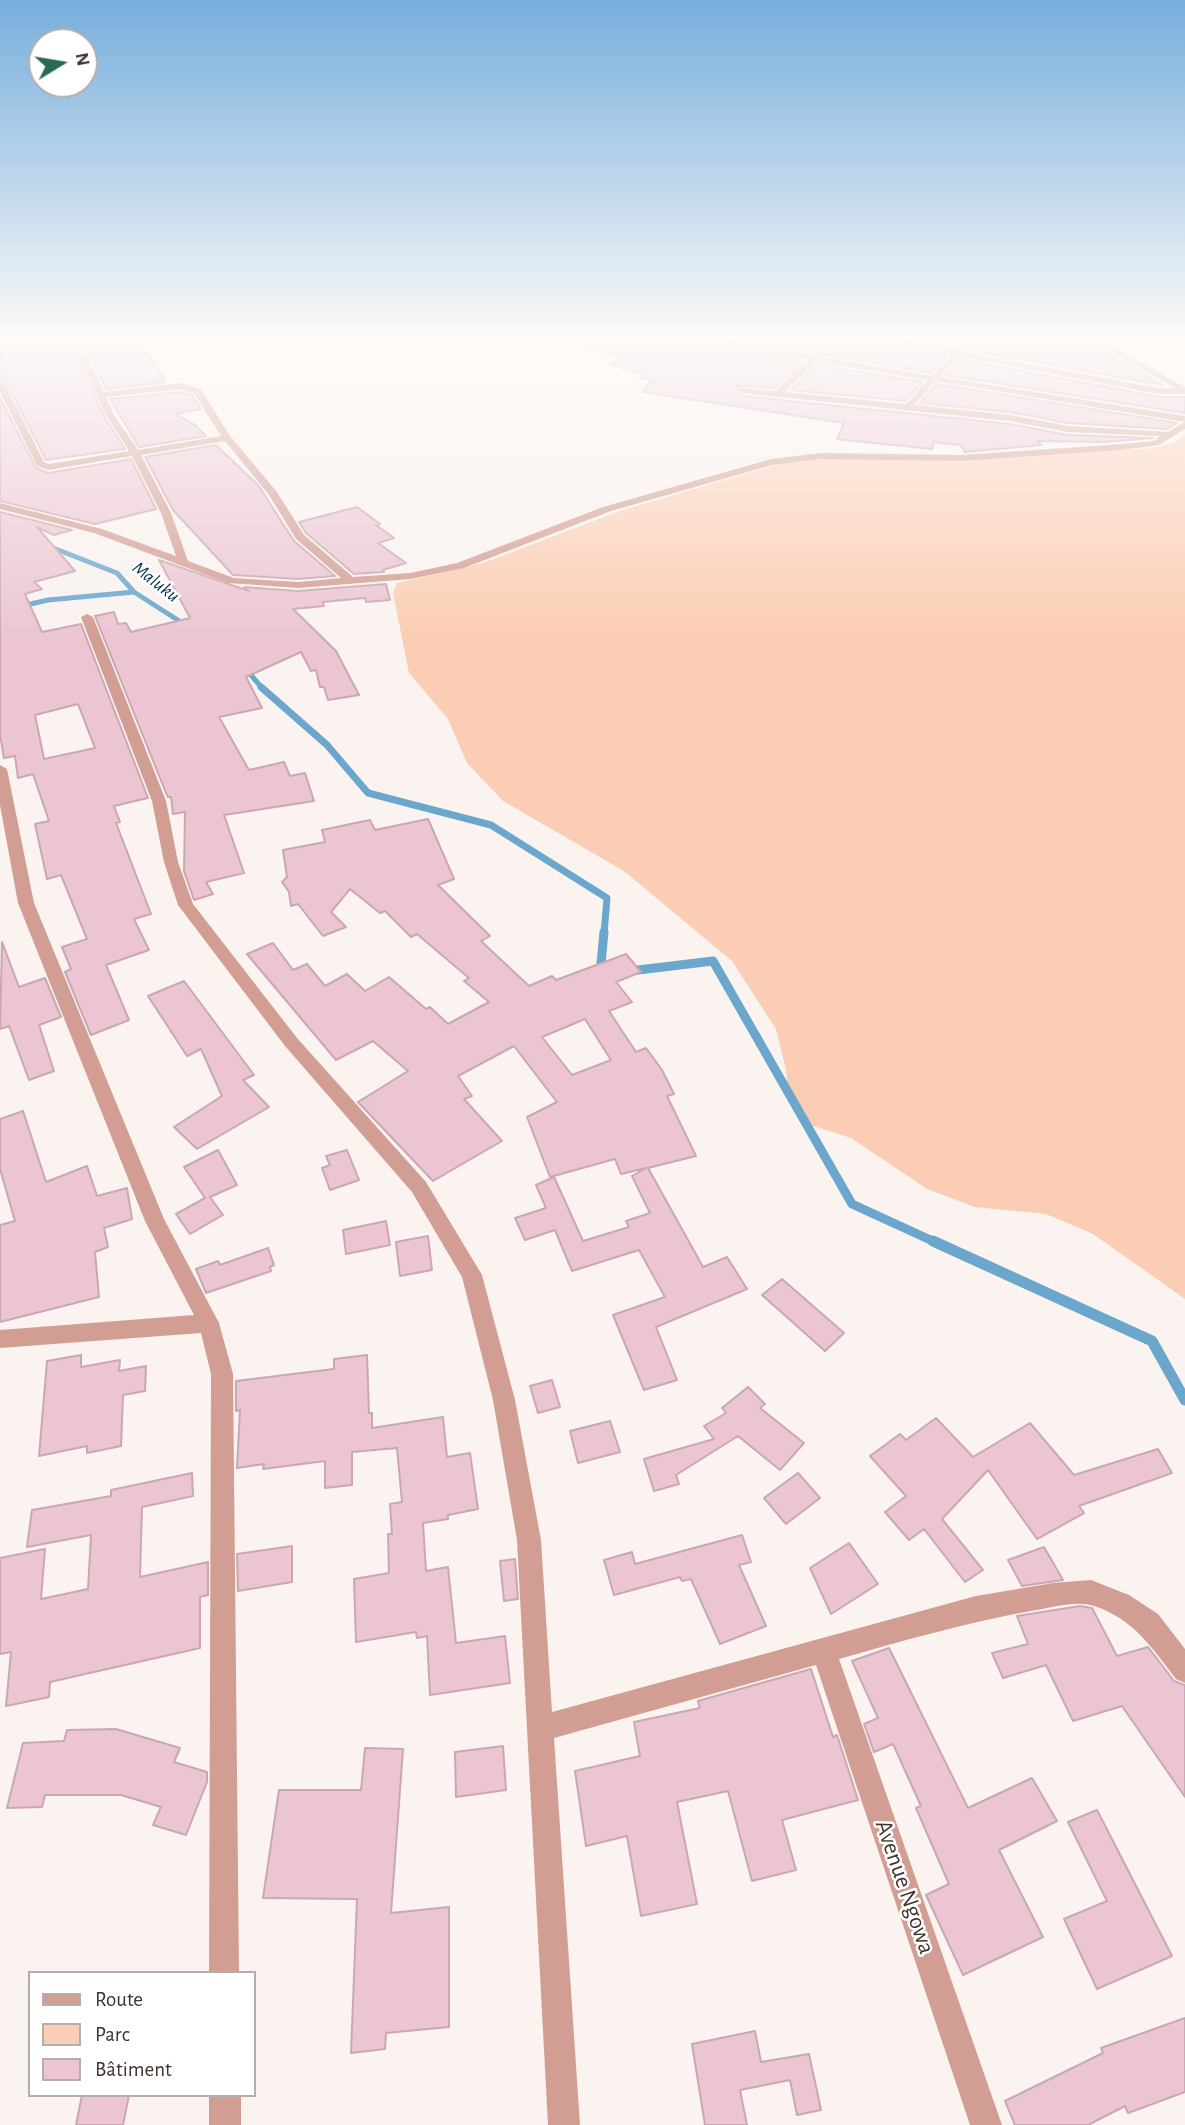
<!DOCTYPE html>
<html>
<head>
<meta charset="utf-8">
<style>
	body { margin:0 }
	#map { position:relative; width:1185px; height:2125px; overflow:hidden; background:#faf3f0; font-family:"Alegreya Sans",sans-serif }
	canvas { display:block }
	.legend { position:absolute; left:28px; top:1971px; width:228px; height:126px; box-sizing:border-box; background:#fff; border:2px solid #b3aeab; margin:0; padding:9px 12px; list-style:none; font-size:21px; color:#40342d }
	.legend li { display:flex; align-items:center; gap:14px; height:35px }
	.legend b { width:35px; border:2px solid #b3aeab }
	.north { position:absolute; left:28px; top:28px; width:70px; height:70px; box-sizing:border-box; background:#fff; border:2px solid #b3aeab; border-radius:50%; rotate:79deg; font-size:19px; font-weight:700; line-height:28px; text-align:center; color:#40342d }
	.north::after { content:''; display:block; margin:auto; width:24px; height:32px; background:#2a6957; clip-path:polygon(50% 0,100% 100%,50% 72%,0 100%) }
</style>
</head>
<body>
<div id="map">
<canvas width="1185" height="2125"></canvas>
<ul class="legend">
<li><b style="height:9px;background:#d29e93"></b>Route</li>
<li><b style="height:19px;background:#fbcdb4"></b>Parc</li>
<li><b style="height:19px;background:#ebc6d2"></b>Bâtiment</li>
</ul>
<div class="north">N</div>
</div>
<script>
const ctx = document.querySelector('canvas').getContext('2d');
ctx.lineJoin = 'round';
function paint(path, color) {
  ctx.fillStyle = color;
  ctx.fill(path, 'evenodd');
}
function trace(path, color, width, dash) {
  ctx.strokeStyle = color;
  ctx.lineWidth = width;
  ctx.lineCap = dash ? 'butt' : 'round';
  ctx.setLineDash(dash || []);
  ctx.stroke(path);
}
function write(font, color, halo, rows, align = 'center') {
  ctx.font = font + ' "Alegreya Sans",sans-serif';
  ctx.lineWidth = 5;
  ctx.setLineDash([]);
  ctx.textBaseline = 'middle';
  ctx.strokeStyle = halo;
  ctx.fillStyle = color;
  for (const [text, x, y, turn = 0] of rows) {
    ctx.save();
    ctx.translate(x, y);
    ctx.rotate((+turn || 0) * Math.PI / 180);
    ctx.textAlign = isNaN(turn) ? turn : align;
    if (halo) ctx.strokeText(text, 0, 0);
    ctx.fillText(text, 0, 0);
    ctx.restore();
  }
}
paint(new Path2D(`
	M1185,435V1299L1093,1234L1046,1214L975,1207L927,1189L851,1138L807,1124L789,1102L786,1070L776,1029L732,961L624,871L503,801L467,763L448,719L409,673L393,593L397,583L483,563L620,511L779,464L833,458L962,461L1049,455L1150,448L1173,443Z`), '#fbcdb4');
trace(new Path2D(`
	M43,544L117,573L134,592L187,626
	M0,611L48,600L134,592
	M244,667L263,689`), '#6ba6cc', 5);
trace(new Path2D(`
	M261,687L327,745L368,793L491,825L607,898L604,934`), '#6ba6cc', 7);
trace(new Path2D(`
	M630,971L713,961L852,1204L937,1243
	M600,974L604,932`), '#6ba6cc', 9);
trace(new Path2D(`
	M933,1241L1152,1341L1185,1400`), '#6ba6cc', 11);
const building = new Path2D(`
	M11,340H70L104,416L125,449L46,460L6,382L0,377V341Z
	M83,340H140L166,382L106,389Z
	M588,340H706L803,362L775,388L737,386L742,396L1010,424L1068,435L1153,438L1104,442L1037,441L1041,445L965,452L960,445L934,442L932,449L837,439L844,423L643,392L652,379L639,378L643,373L610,365L624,357L587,348Z
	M741,340H881L947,356L931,373Z
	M973,340H1063L1076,341L1079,346L1094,345L1163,385L967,350Z
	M960,359L1158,397H1185V413L945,375Z
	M817,365L923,382L905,401L791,390Z
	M937,384L1177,423L1167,429L1068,423L1010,412L919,403Z
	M179,392L192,395L201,409L175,414L195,425L206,436L139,447L110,399Z
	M0,398L36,468L48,473L131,459L156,509L95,524L0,501Z
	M216,445L258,485L294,541L335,576L298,579L233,575L173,510L145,457Z
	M357,507L380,524L376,525L394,538L378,543L406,563L383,570L384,572L354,574L306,533L299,522Z
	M0,512L72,530L54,535L37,527L75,571L34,582L42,589L25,594L42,632L81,624L148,798L114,806L120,822L116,823L151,914L134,919L149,950L106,965L129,1020L91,1035L65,972L71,969L62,947L87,939L61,875L47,879L35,824L49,821L33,774L18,778L15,756L4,758L0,735ZM78,704L95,748L44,759L35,715Z
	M159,560L249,591L244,587L298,591L386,584L390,600L366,602L365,598L323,602L324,606L293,609L336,651L359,695L328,700L324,687H320L316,670L311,671L301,652L246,677L262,708L219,717L249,770L284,762L290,776L305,773L314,801L224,815L244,873L206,882L213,894L194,900L184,871L185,812L173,814L171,797H168L166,793L95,616L114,612L118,624L126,623L131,632L190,618Z
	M428,819L454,879L438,885L490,936L481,941L529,986L552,976L556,980L626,954L641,972L616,982L632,1002L609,1011L636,1052L646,1048L662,1070L674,1094L667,1096L696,1156L648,1168L703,1267L727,1257L747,1289L656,1327L677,1380L644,1390L613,1315L665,1297L639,1250L572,1271L555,1230L525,1240L515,1218L546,1208L536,1185L554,1177L583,1241L629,1227L626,1221L650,1213L632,1176L646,1168L621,1174L615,1159L550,1177L527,1117L557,1102L514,1046L458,1076L472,1096L464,1099L502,1141L433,1181L358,1102L408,1071L373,1041L336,1060L247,954L273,943L293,970L307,964L325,986L347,974L365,991L389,977L426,1009L430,1007L448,1024L489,1002L464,981L469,978L417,934L411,937L385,911L380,913L350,889L331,912L346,927L323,936L298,904L291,906L289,892L282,882L287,877L283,850L325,842L322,830L370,820L375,830ZM585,1019L611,1060L572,1075L542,1037Z
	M2,942L19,987L45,978L61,1017L39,1025L54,1071L29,1080L9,1026L0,1029Z
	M184,981L254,1075L243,1080L269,1107L197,1149L174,1127L222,1096L201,1049L187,1056L148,996Z
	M23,1111L46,1182L87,1166L97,1196L127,1188L132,1219L104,1228L108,1247L95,1252L99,1297L0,1322V1225L15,1221L0,1169V1119Z
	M218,1150L237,1185L210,1197L223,1215L190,1234L176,1214L205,1198L184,1167Z
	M347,1150L359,1180L330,1190L322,1168L330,1165L326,1156Z
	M386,1221L390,1245L346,1254L343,1230Z
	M428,1236L432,1270L400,1276L396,1242Z
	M268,1248L274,1265L270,1267L271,1271L206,1293L196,1269L218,1261L220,1265Z
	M782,1279L844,1333L825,1351L762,1295Z
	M81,1355V1367L120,1360L119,1371L146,1366L145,1391L123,1395L121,1446L87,1453V1446L39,1456L47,1361Z
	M367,1355L369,1413H372V1428L443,1417L447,1457L470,1453L478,1509L448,1515V1519L423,1523L426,1571L448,1567L456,1643L505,1636L510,1683L430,1695L427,1636L417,1638L416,1632L356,1642L354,1579L389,1573L388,1534H392L390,1504L402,1502L397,1448L352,1452V1485L325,1488V1461L263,1469L264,1464L237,1468L240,1410L236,1411V1381L334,1369V1359Z
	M552,1380L560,1407L538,1413L530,1386Z
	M748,1387L765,1404L760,1408L804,1443L780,1470L738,1436L676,1475L679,1484L654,1491L644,1459L714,1439L704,1426L726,1413L722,1408Z
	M936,1418L973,1457L1030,1423L1074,1475L1158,1449L1172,1473L1079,1506L1084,1513L1037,1539L988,1470L942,1519L983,1570L965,1582L924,1529L909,1540L885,1512L906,1496L870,1456L900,1434L906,1440Z
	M610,1421L620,1452L578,1463L570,1431Z
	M192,1473L193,1496L142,1507L140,1577L208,1562V1595L200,1597V1648L50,1682L49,1697L6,1706L11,1652L0,1654V1558L45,1549L41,1599L88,1589L91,1535L27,1547L32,1510L111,1496V1490Z
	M798,1473L820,1498L786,1524L764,1498Z
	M742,1535L751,1562L739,1565L766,1626L720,1644L691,1579L682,1581L680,1577L614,1595L604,1560L632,1552L635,1564Z
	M849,1543L878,1584L831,1614L810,1568Z
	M292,1546V1582L238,1591L237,1554Z
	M1044,1547L1063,1580L1022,1586L1008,1560Z
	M515,1559L518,1599L504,1601L500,1561Z
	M1080,1606L1092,1608L1117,1656L1148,1647L1174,1681L1185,1685V1797L1122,1706L1073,1721L1046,1665L1003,1678L992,1653L1028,1644L1017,1616Z
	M889,1648L968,1808L1032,1778L1057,1821L999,1850L1043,1937L963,1975L926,1895L949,1884L916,1808L921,1806L893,1744L874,1752L864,1724L878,1718L852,1661Z
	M811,1669L833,1737L837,1735L858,1800L782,1820L796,1870L752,1881L728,1791L677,1802L697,1904L641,1916L627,1836L586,1846L575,1771L640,1756L634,1722L700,1708L698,1701Z
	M116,1729L180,1748L174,1762L207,1772V1782L186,1835L153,1825L161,1807L121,1795H45L42,1807L7,1808L23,1743L64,1741L67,1730Z
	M503,1746L506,1790L456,1797L455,1752Z
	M365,1748L403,1749L391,1913L449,1907V2027L386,2033L385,2049L351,2053L357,1899L263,1898L279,1790H361Z
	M1097,1810L1172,1956L1097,1989L1064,1919L1107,1901L1068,1822Z
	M1185,2018V2092L1128,2113L1125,2106L1088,2125H1015L1005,2101L1103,2053L1101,2048Z
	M755,2031L761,2062L809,2054L821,2110L797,2115L790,2080L740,2090L747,2125H705L692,2044Z
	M82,2095H129L123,2125H76Z`);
paint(building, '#ebc6d2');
trace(building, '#caa7b3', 2);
paint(new Path2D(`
	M72,340H80L104,392L179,383L201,389L230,436L277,492L304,535L353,577L410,573L457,563L603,507L771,459L821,453L962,455L1122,444L1154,441L1160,436L1068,432L1010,421L742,393L739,388L776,391L808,360L709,340H726L932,376L952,354L884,340H901L955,350L962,340H970L963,352L1158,388H1175L1091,340H1101L1185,387V394H1158L959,356L940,377L1185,416V422L936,381L914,405L1010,415L1068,426L1168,432L1185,422V429L1159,445L1122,450L962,461L821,459L772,465L611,511L464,568L410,579L298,588L228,583L94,533L0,509V503L102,529L176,556L161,513L132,456L48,470L37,466L0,392V380L4,383L44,462L49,464L129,451L106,415ZM816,362L928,380L906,404L785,392ZM179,389L194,393L221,436L138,450L114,415L106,397ZM225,441L269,495L296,539L341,578L298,582L234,578L188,561L171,513L141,455Z
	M87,614L93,617L166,801L178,862L193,904L297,1038L426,1182L482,1275L515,1400L541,1540L552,1712L976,1596L1053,1583L1091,1580L1129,1595L1158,1614L1185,1649V1683L1176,1679C1152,1648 1134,1619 1094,1606C1078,1600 1053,1607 1036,1610C969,1622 905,1640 839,1659L1002,2125H970L816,1665L554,1738L580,2125H548L517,1540L493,1400L462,1277L412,1192L285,1046L178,905L164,862L152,801L81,617Z
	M0,765L7,769L34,903L164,1219L219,1323L233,1374L239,1973H209L211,1374L201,1333L0,1348V1330L194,1315L145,1221L18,903L0,805Z
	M209,2095H241V2125H209Z`), '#d29e93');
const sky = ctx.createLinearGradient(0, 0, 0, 638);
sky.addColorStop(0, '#76aedd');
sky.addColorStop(0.53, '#fdfaf8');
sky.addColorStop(1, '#fdfaf800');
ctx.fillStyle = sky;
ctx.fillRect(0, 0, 1185, 638);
write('italic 19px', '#00324c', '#fff', [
	["Maluku",156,582,38]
]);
write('24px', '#40342d', '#fff', [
	["Avenue Ngowa",905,1887,71]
]);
</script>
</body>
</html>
